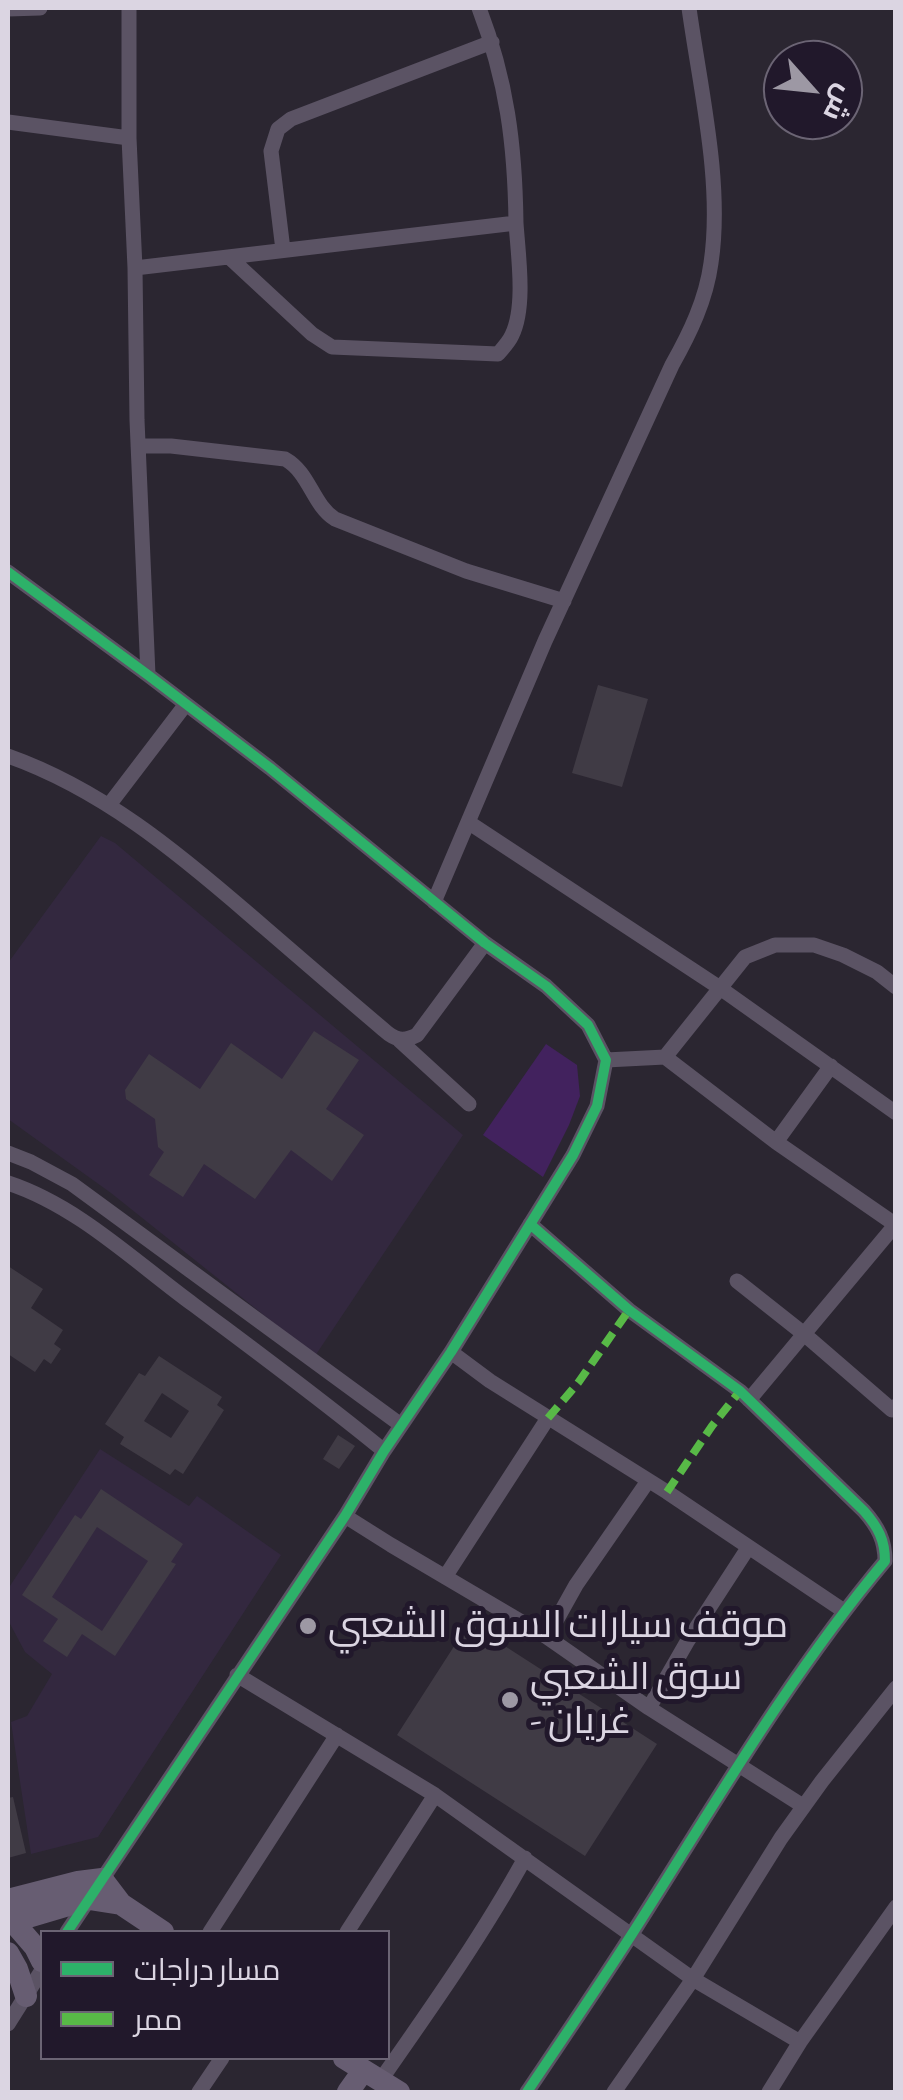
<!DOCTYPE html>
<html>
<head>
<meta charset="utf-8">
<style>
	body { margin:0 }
	#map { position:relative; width:903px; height:2100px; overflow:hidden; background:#2b2631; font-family:"Alegreya Sans",Cairo,sans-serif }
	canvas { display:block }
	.frame { position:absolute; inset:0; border:10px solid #dbd5e2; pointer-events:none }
	.legend { position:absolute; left:40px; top:1930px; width:350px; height:130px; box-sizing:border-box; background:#21182b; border:2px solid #6b6474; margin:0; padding:12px 18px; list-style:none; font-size:30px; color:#dbd5e2 }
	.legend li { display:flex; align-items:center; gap:20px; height:50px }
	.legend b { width:50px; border:2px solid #6b6474 }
	.north { position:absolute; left:763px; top:40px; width:100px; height:100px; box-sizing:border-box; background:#21182b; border:2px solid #6b6474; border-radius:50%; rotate:117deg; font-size:28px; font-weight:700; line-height:40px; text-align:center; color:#dbd5e2 }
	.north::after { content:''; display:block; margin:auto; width:35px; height:45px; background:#9d98a4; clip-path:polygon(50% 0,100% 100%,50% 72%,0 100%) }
</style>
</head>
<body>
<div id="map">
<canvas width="903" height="2100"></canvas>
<div class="frame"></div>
<ul class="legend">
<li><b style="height:12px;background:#2db169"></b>مسار دراجات</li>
<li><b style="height:12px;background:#58b947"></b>ممر</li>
</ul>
<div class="north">ش</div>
</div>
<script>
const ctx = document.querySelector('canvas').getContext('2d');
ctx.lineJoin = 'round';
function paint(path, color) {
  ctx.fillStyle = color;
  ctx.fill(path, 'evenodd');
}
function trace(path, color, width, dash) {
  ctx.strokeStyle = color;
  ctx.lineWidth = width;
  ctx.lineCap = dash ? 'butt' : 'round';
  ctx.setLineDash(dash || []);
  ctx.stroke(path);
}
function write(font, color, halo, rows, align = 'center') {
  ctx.font = font + ' "Alegreya Sans",Cairo,sans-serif';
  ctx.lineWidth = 10;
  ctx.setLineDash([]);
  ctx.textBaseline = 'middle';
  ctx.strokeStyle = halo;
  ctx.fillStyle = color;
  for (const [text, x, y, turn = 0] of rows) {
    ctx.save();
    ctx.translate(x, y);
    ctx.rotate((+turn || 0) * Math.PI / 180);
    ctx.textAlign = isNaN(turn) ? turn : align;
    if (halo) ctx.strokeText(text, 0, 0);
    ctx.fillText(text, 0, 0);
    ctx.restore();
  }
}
paint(new Path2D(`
	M101,836L115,843L463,1135L315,1356L111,1193L8,1119V963Z
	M100,1449L189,1506L197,1496L281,1555L98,1837L31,1854L11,1722L27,1716L52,1674L25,1652L8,1620V1589Z`), '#33283f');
paint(new Path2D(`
	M546,1044L577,1065L580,1096L569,1125L543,1177L483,1135Z`), '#42225e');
paint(new Path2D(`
	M598,685L648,699L622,787L572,773Z
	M314,1031L359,1060L326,1109L364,1135L332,1181L291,1150L255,1199L204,1164L183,1197L149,1175L164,1152L158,1147L155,1119L126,1099L125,1090L149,1054L200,1089L231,1043L282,1079Z
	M8,1266L43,1289L31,1308L63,1330L54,1344L61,1349L51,1364L44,1359L35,1372L8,1354Z
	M159,1356L222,1397L217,1405L224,1410L183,1474L175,1469L170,1475L120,1444L124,1437L105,1424L139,1373L145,1376ZM162,1393L189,1411L171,1438L144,1421Z
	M338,1435L355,1446L339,1469L323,1459Z
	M101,1489L183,1544L171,1562L176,1564L115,1656L82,1634L67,1657L43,1641L58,1619L22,1595L75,1515L81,1519ZM97,1527L148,1561L102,1631L52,1597Z
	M469,1623L657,1744L585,1856L397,1735Z
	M13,1797L26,1853L8,1858V1798Z`), '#403b45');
trace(new Path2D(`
	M129,8V138L135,268L137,420L148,675
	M8,9L40,8
	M8,122L129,138
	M283,250L271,151L278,129L291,119L492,42
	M229,257L312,334L332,347L498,354C503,348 509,342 512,335C526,306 518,254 516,223
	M135,268L516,223C515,145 507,81 479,8
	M138,446H171L285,459C310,473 312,504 335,519L466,571L564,601
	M8,572L148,675L270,768L485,943L546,986L588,1025L606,1060L597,1106L573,1155L451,1352L384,1451L345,1516L67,1932
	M8,756C101,789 176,851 250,915C294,953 339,992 384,1030C395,1040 403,1042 417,1035L485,943
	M109,805L186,704
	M468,822L720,988L896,1113
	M434,902L545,641L672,365C690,333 706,300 711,263C723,183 700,88 689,8
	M399,1040L469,1104
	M665,1057L745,957L775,945H814L843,955L877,972L896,987
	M606,1060L665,1057L776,1142L896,1225
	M776,1142L831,1066
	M8,1153L31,1162L72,1184L401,1425
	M8,1183C78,1206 135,1262 194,1305C258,1353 322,1400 384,1451
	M737,1281L804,1334L896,1224
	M451,1352L490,1381L667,1492L844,1611
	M749,1400L804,1334L892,1410L896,1406
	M345,1516L391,1545L547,1637L649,1708L803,1806
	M445,1577L548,1418
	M547,1637L576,1585L648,1481
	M237,1675L435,1795L693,1979L800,2042
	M649,1708L687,1642L748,1548
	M210,1932L337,1735
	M347,1932L435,1795
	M8,2024L42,1970
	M380,2081C431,2008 482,1936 525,1858
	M199,2092L222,2058
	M527,2092C562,2040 598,1987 632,1934C713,1807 788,1677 885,1561C885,1540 878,1527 864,1511L740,1391L629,1310L530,1224
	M614,2092L693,1979L781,1838L822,1781L896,1688
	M769,2092L800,2042L896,1907`), '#5b5364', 15);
trace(new Path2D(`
	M8,1900L78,1882L102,1879L121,1904L163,1932
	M8,1916L35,1947L42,1961
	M8,1923L89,1899L121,1904
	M8,1953L17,1969L26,1996
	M344,2058L399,2092
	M348,2092L363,2071`), '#675d72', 22);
trace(new Path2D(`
	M548,1418L578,1383L629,1310
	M667,1492L712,1426L740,1391`), '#58b947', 8, [15, 8]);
trace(new Path2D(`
	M8,572L148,675L270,768L485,943L546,986L588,1025L606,1060L597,1106L573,1155L451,1352L384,1451L345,1516L67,1932
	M527,2092C562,2040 598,1987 632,1934C713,1807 788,1677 885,1561C885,1540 878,1527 864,1511L740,1391L629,1310L530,1224`), '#2db169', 10);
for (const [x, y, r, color] of [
	[308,1626,10,"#9d98a4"],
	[510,1700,10,"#9d98a4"]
]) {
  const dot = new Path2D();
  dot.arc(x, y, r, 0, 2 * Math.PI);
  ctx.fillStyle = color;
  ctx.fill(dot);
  trace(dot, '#21182b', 4);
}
write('38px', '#dbd5e2', '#21182b', [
	["موقف سيارات السوق الشعبي",328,1626],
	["سوق الشعبي",530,1678],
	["- غريان",530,1722]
], 'left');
</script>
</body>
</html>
